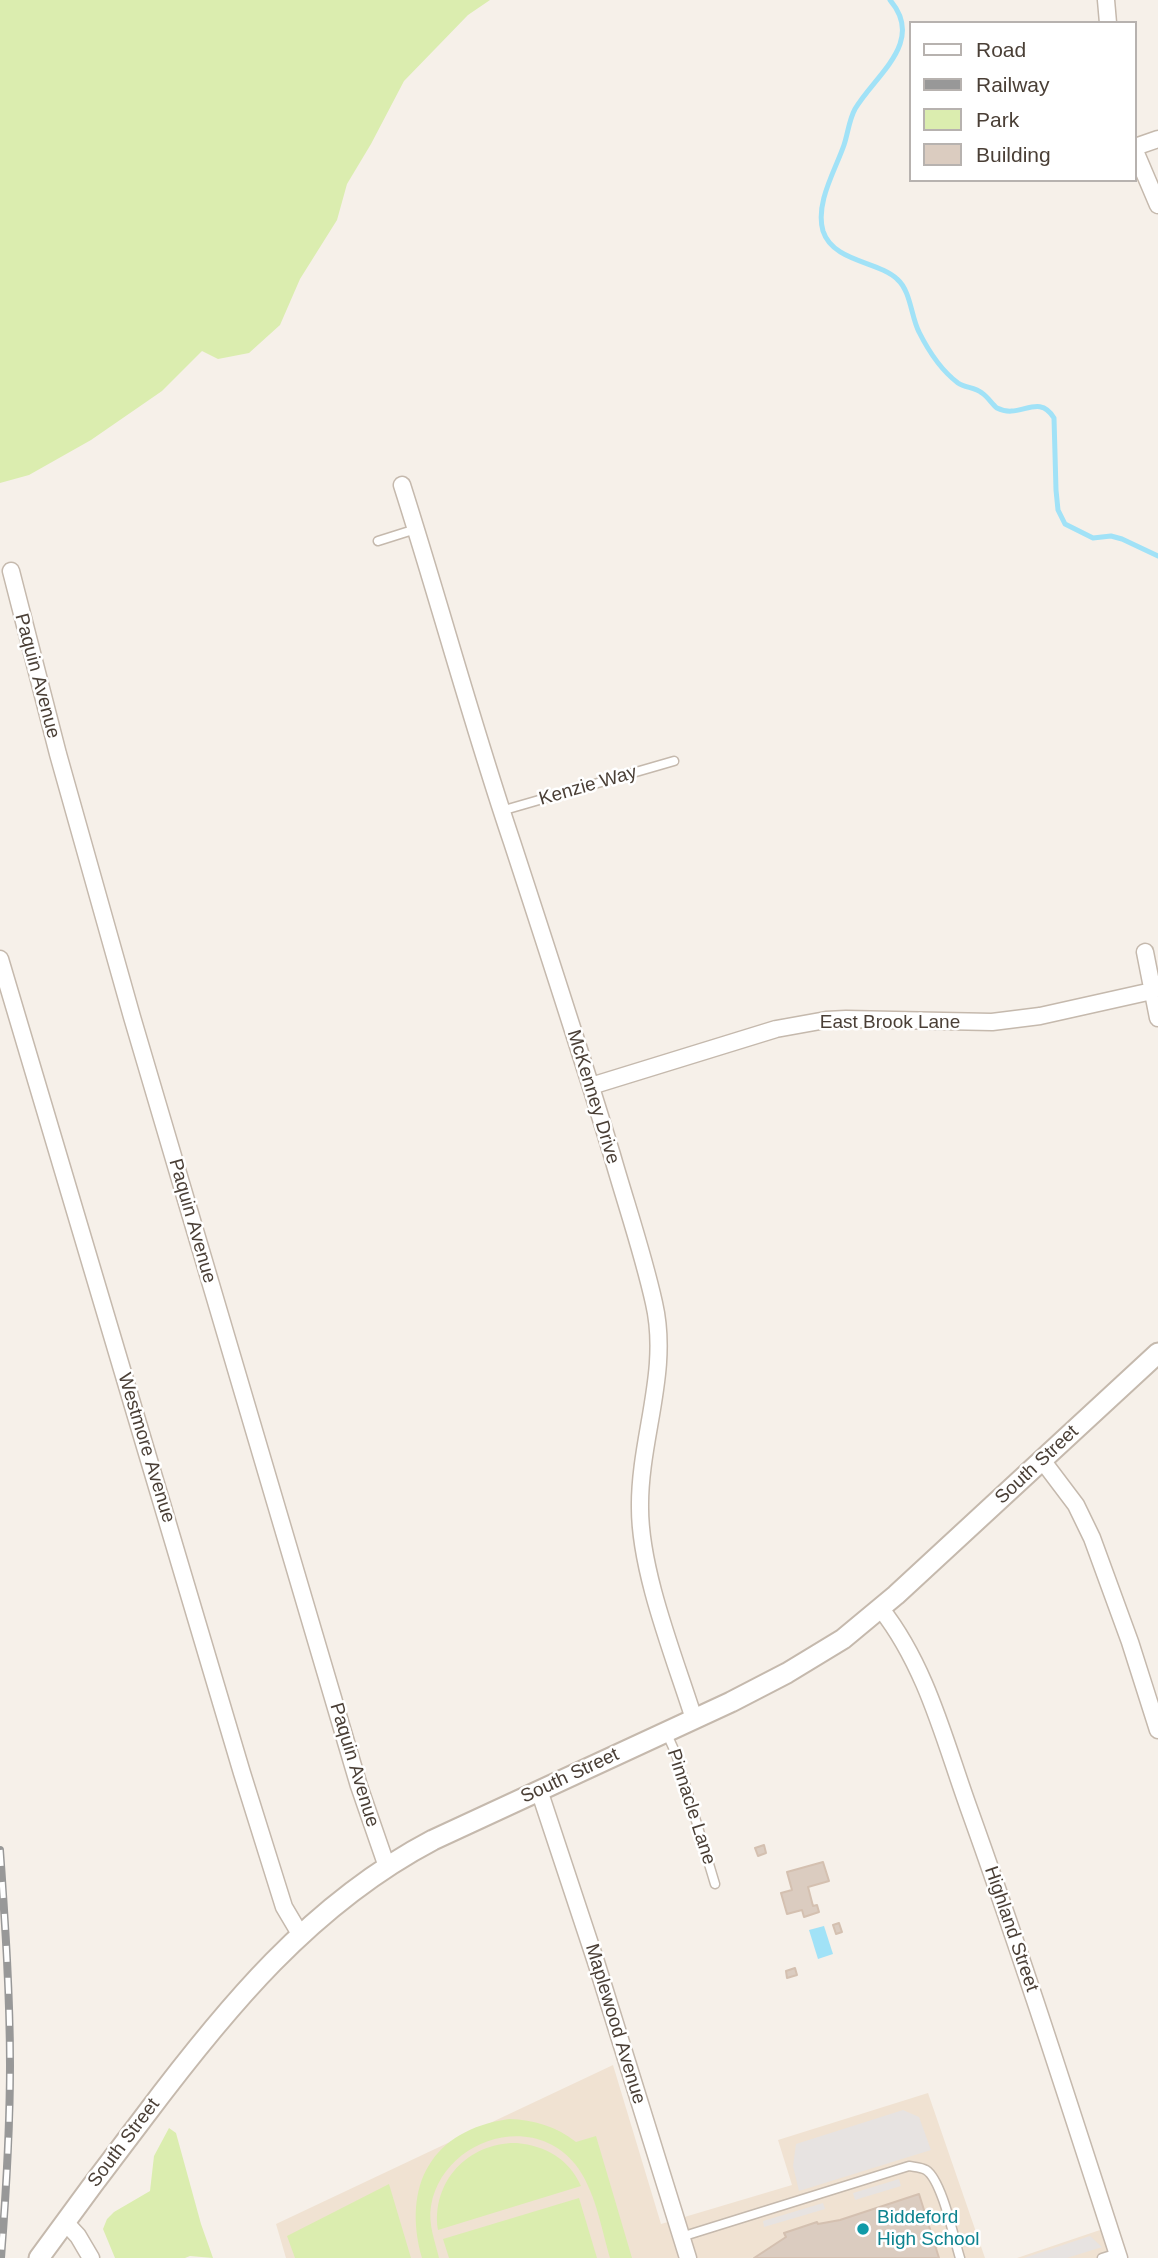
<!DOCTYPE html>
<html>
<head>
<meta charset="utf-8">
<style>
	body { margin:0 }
	#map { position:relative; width:1158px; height:2258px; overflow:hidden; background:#f6f0e9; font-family:Arial,sans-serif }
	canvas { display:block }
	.legend { position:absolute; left:909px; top:21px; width:228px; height:161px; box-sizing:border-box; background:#fff; border:2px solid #b7b2af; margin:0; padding:9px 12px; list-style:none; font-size:21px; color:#4a3f36 }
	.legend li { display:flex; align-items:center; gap:14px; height:35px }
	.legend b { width:35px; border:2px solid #b7b2af }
</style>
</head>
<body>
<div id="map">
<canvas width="1158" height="2258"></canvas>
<ul class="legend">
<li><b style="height:9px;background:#fff"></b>Road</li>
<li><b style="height:9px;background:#989898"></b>Railway</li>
<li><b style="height:19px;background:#dbedaf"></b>Park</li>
<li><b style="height:19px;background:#dbccc0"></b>Building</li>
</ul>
</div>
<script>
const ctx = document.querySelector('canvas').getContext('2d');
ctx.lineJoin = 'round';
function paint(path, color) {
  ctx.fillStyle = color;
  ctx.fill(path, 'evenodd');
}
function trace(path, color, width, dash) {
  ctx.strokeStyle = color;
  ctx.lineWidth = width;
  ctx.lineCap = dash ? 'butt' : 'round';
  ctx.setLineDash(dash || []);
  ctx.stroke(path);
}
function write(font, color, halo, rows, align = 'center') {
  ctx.font = font + ' Arial,sans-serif';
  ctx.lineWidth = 5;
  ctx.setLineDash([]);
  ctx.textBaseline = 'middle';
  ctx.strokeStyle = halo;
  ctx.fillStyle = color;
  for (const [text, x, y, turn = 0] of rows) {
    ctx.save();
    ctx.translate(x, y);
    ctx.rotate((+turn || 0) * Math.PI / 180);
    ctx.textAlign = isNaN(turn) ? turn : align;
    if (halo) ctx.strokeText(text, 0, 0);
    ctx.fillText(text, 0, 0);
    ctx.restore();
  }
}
paint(new Path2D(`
	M613,2065L661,2224L792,2185L778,2140L928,2093L985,2258H286L276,2224Z
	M1103,2229L1113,2258H1017Z`), '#f0e2d2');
paint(new Path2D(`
	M0,0H490L468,15L404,81L371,144L347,184L337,220L300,279L280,325L249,353L218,359L202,351L162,391L91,440L29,475L0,483Z
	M509,2119C534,2120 556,2126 576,2142L596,2136L632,2258H610C601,2227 595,2189 575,2164C531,2110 442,2141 431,2206C428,2224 435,2241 439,2258H422C402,2186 431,2130 509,2119Z
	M169,2128L176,2133L201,2224L213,2258L190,2256L185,2258H115L103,2229L107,2219L114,2212L150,2191L154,2156Z
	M517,2143C546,2146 569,2159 581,2186L438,2230C431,2181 469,2142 517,2143Z
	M389,2184L411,2258H295L287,2236Z
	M579,2198L597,2258H449L443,2239Z`), '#dbedaf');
paint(new Path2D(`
	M903,2110L919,2117L931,2150L799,2191L793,2166L796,2144Z
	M899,2179L901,2186L855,2200L853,2193Z
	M823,2203L825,2209L764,2227L763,2221Z
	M1090,2236L1102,2247L1067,2258H1024Z`), '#e7e3e1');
paint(new Path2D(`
	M824,1926L833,1954L818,1959L809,1930Z`), '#a1e2f7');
trace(new Path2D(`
	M890,0C926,42 875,75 855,109C849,120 848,133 844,145C835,171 815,203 823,231C833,262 878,261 897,279C911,291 911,317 919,332C928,350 942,371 958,383C965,388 975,387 982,393C988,397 992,404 997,408C1020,420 1038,392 1054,418L1056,490L1058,510L1065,524L1093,538L1111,536L1122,539L1158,556`), '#a1e2f7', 5);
const building = new Path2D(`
	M764,1845L766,1853L758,1856L755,1848Z
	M823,1862L829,1881L808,1887L813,1906L817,1905L819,1912L804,1917L802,1910L787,1914L781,1893L792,1890L787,1872Z
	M839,1923L842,1932L836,1934L833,1925Z
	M795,1968L797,1975L787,1978L786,1971Z
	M919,2194L939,2258H754L786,2237L784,2233L817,2222L818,2224L840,2220Z`);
paint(building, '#dbccc0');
trace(building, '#d4c0b0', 2);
const service = new Path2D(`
	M378,541L416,529
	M501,811L674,761
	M666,1732L676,1754L715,1884
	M681,2237L909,2166C914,2167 921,2167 926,2170C942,2180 954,2239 960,2258
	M1102,2258L1118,2253`);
const minor = new Path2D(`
	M1106,0L1108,23
	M1135,147L1158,139
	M1135,151L1158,205
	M402,485C440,604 472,724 512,842C546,946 580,1050 612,1155C626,1204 643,1253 654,1303C670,1372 639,1439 640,1508C640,1572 674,1656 694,1719
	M11,571L58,754L132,1017L359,1786L387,1867
	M1145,952L1158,1018
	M0,959L242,1773L284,1907L300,1934
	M591,1086L776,1029L826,1020L846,1019L992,1022L1040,1016L1152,991
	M1042,1460L1076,1505L1092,1538L1130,1642L1158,1730
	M881,1609C926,1666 944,1739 968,1806C1022,1956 1070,2107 1119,2258
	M539,1790L596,1962L688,2258
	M65,2222L78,2236L91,2258`);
const tertiary = new Path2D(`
	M39,2258C73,2211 108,2164 144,2117C225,2009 311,1904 433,1840L731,1702L787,1673L843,1639L896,1595L1158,1353`);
trace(service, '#c5b9ad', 11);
trace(minor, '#c5b9ad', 19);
trace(tertiary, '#c5b9ad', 23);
trace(service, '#fff', 8);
trace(minor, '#fff', 16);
trace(tertiary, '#fff', 19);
const rail = new Path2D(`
	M0,1850C5,1922 10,1993 10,2065C10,2129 6,2194 1,2258`);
trace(rail, '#989898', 8);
trace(rail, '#fff', 5, [16]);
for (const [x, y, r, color] of [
	[863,2229,7,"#0f9aa8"]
]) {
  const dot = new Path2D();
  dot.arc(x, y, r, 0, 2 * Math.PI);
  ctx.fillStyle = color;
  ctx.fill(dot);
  trace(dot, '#fff', 2.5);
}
write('19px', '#4a3f36', '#fff', [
	["Paquin Avenue",37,676,75],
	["Kenzie Way",588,786,-16],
	["East Brook Lane",890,1023],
	["McKenney Drive",593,1097,73],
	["Paquin Avenue",192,1221,74],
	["Westmore Avenue",146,1448,73],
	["South Street",1037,1465,-43],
	["Paquin Avenue",354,1765,73],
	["South Street",570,1776,-25],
	["Pinnacle Lane",691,1807,72],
	["Highland Street",1011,1929,71],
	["Maplewood Avenue",615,2024,73],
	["South Street",124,2143,-53]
]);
write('19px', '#0d838f', '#fff', [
	["Biddeford",877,2218],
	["High School",877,2240]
], 'left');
</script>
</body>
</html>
